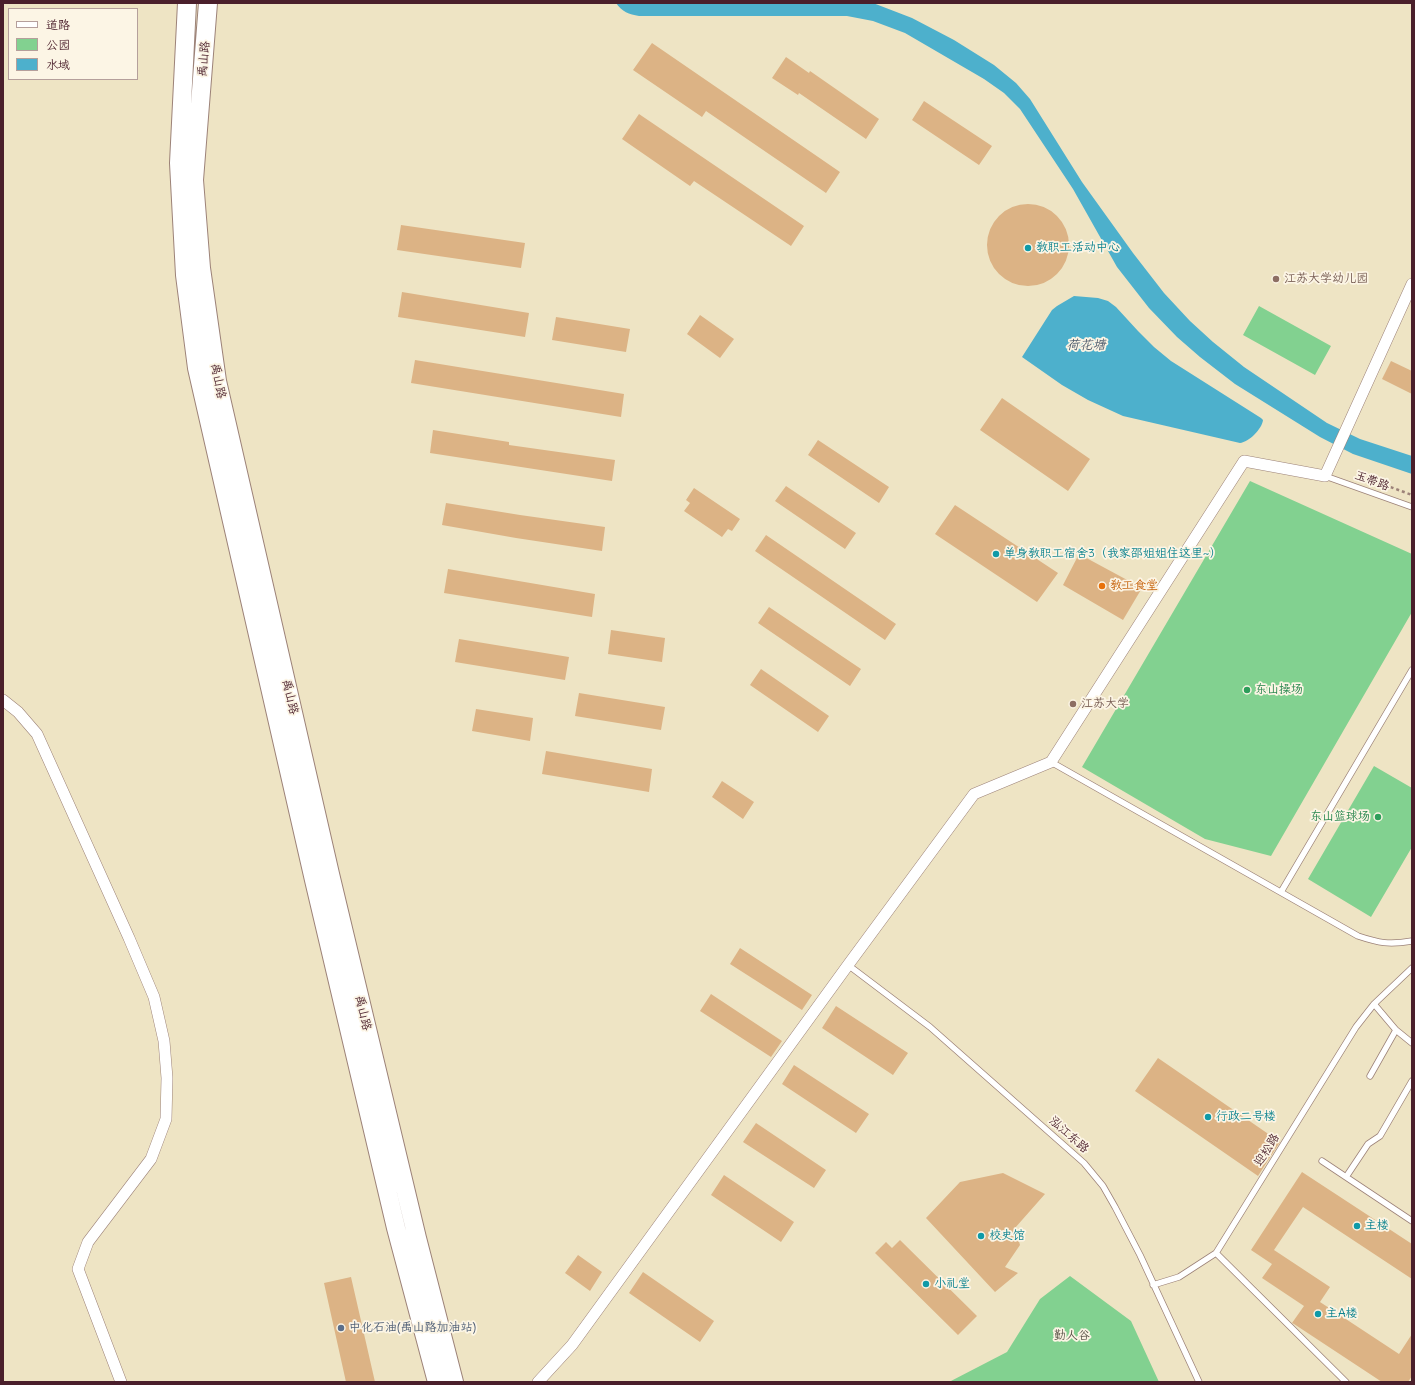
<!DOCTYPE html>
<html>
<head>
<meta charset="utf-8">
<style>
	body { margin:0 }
	#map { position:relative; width:1415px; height:1385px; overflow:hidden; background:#eee4c4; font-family:Delius,"LXGW WenKai TC",sans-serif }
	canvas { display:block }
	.frame { position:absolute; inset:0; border:4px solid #4a1f2b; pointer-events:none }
	.legend { position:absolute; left:8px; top:8px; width:130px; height:72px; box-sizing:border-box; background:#fcf5e5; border:1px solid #b59f9b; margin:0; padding:5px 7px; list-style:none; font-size:12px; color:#4a1f2b }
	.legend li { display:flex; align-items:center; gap:8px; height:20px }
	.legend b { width:20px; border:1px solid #b59f9b }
</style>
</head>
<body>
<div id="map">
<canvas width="1415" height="1385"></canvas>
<div class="frame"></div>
<ul class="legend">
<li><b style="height:5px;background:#fff"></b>道路</li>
<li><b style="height:11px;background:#82d190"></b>公园</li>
<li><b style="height:11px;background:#4db0cc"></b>水域</li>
</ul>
</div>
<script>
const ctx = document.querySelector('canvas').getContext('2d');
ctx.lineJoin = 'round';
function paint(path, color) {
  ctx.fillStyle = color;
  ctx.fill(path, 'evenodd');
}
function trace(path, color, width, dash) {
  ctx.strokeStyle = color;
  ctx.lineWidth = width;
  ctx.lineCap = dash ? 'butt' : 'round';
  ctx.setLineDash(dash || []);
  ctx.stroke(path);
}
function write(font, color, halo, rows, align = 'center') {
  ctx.font = font + ' Delius,"LXGW WenKai TC",sans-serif';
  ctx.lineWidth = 3.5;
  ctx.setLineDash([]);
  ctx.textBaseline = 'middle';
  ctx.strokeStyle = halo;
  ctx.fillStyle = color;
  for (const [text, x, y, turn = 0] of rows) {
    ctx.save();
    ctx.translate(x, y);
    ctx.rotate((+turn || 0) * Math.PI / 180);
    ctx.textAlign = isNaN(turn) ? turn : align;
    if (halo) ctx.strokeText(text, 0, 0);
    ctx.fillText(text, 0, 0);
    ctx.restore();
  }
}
paint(new Path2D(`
	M1259,306L1331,346L1315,375L1243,335Z
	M1250,481L1412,554V612L1271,856L1205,839L1082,767Z
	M1374,766L1412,788V847L1371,917L1308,879Z
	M1070,1276L1131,1321L1159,1382H949L1007,1352L1040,1299Z`), '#82d190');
paint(new Path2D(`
	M616,3H873L912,18L954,40L994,65L1016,83L1030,99L1082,182L1133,253L1164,293L1190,321L1213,342L1244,367L1327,423L1360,439L1412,456V474L1353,454L1320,437L1235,384L1200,357L1177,337L1149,308L1117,267L1073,189L1020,109L1004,93L984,79L905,33L873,21L847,16H639C629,14 622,12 616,3Z
	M1074,296L1098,298L1108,301L1116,307L1138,331L1154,347L1171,361L1261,418L1263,420C1262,429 1249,442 1240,443L1123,416L1088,400L1062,385L1022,357L1052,310L1057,306Z`), '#4db0cc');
paint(new Path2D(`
	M652,43L840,172L826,193L706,111L702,117L633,70Z
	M786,57L809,73L810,71L879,119L866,139L799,93L798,95L772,78Z
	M924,101L992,146L979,165L912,120Z
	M639,114L804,226L791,246L694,181L690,186L622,139Z
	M987 245a41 41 0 1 1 82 0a41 41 0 1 1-82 0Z
	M401,225L525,243L521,268L397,250Z
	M402,292L529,313L525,337L398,317Z
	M700,315L734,339L720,358L687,334Z
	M556,317L630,329L626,352L552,340Z
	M415,360L624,394L621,417L411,383Z
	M1391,361L1412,371V394L1382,379Z
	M1002,398L1090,459L1068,491L980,430Z
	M433,430L509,442V445L615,460L612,481L430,453Z
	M818,440L889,487L879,503L808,455Z
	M786,486L856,533L845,549L775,501Z
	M694,488L740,519L732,531L728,529L722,537L684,511L690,503L686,500Z
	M446,503L520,515L605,527L602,551L516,538L442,525Z
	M955,505L1058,573L1037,602L935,534Z
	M766,535L896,624L885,640L755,551Z
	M1079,554L1142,588L1123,620L1063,585Z
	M448,569L595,594L592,617L444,593Z
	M769,607L861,669L850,686L758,623Z
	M611,630L665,638L662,662L608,654Z
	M459,639L569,657L565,680L455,662Z
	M761,669L829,716L818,732L750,685Z
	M579,693L665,707L661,730L575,716Z
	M476,709L533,718L530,741L472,731Z
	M546,751L652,769L649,792L542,774Z
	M722,781L754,802L743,819L712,797Z
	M740,948L812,995L802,1010L730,964Z
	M711,994L782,1041L771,1057L700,1011Z
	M836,1006L908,1053L893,1075L822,1028Z
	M1158,1058L1280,1142L1258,1176L1135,1091Z
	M794,1065L869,1114L856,1133L782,1084Z
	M756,1123L826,1170L814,1188L743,1142Z
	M1302,1172L1412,1244V1279L1303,1207L1274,1250L1330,1287L1320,1302L1399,1354L1412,1334V1376L1408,1382H1382L1294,1324L1292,1323L1304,1306L1262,1278L1272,1264L1251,1250Z
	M1003,1173L1045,1194L1015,1228L1020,1245L1005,1267L1018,1273L995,1292L926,1218L960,1182Z
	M724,1175L794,1222L781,1242L711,1195Z
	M900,1240L977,1316L958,1335L875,1253L886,1242L892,1248Z
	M578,1255L602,1272L590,1291L565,1273Z
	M643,1272L714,1321L700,1342L629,1293Z
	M351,1277L375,1382H346L324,1283Z`), '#dcb385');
const lane = new Path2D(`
	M1325,476L1412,507
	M1051,762L1358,936C1379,943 1389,945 1412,941
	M1281,892L1412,670
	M848,965L930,1027L1084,1163L1103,1186L1115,1207L1140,1255L1199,1382
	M1374,1004L1396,1030L1412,1043
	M1370,1076L1396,1030
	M1322,1161L1412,1221
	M1346,1177L1368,1144L1380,1136L1412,1081
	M1216,1253L1346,1382
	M1153,1285L1179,1277L1216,1253L1356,1027L1374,1004L1412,968`);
const street = new Path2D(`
	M3,700L18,712L37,734L129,938L154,997L164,1041L167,1078L166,1119L151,1159L88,1242L78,1269L121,1382
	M538,1382L572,1345L848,965L974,794L1051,762L1244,461L1325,476L1412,284`);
const primary = new Path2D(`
	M187,3L179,163L185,275L197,368L314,880L396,1228L437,1382
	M208,3L194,180L201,268L217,381L330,874L417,1238L454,1382`);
trace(lane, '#9c8278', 7);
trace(street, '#9c8278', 12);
trace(primary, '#9c8278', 20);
trace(new Path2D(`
	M1385,485L1412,495`), '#9c8278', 2.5, [3, 3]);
trace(lane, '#fff', 5.5);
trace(street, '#fff', 11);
trace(primary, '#fff', 18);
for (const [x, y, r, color] of [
	[1028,248,4,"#0f9aa8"],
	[1276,279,4,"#8d6e63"],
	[996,554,4,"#0f9aa8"],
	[1102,586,4,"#e8710a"],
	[1247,690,4,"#2e9e5b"],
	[1073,704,4,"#8d6e63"],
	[1378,817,4,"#2e9e5b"],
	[1208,1117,4,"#0f9aa8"],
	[1357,1226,4,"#0f9aa8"],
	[981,1236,4,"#0f9aa8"],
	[926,1284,4,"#0f9aa8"],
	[1318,1314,4,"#0f9aa8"],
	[341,1328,4,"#5c6f8a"]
]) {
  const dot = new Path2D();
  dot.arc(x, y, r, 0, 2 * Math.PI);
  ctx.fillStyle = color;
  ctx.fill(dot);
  trace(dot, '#fcf5e5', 1.5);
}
write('12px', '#4a1f2b', '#fcf5e5', [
	["禹山路",204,59,-85],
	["禹山路",218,381,79],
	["玉带路",1372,481,20],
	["禹山路",290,697,77],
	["禹山路",363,1013,77],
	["泓江东路",1069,1135,41],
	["迎松路",1267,1150,-58]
]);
write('12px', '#0d838f', '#fcf5e5', [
	["教职工活动中心",1036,248],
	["单身教职工宿舍3（我家邵姐姐住这里~）",1004,554],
	["行政二号楼",1216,1117],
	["主楼",1365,1226],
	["校史馆",989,1236],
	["小礼堂",934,1284],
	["主A楼",1326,1314]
], 'left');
write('12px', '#785e54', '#fcf5e5', [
	["江苏大学幼儿园",1284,279],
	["江苏大学",1081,704]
], 'left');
write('12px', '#c56008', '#fcf5e5', [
	["教工食堂",1110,586]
], 'left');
write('12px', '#27864d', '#fcf5e5', [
	["东山操场",1255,690],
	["东山篮球场",1370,817,"right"]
], 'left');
write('12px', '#4e5e75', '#fcf5e5', [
	["中化石油(禹山路加油站)",349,1328]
], 'left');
write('12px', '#5b5449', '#fcf5e5', [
	["勤人谷",1072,1336]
]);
write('italic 13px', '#4b596b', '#fcf5e5', [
	["荷花塘",1086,345]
]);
</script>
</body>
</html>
